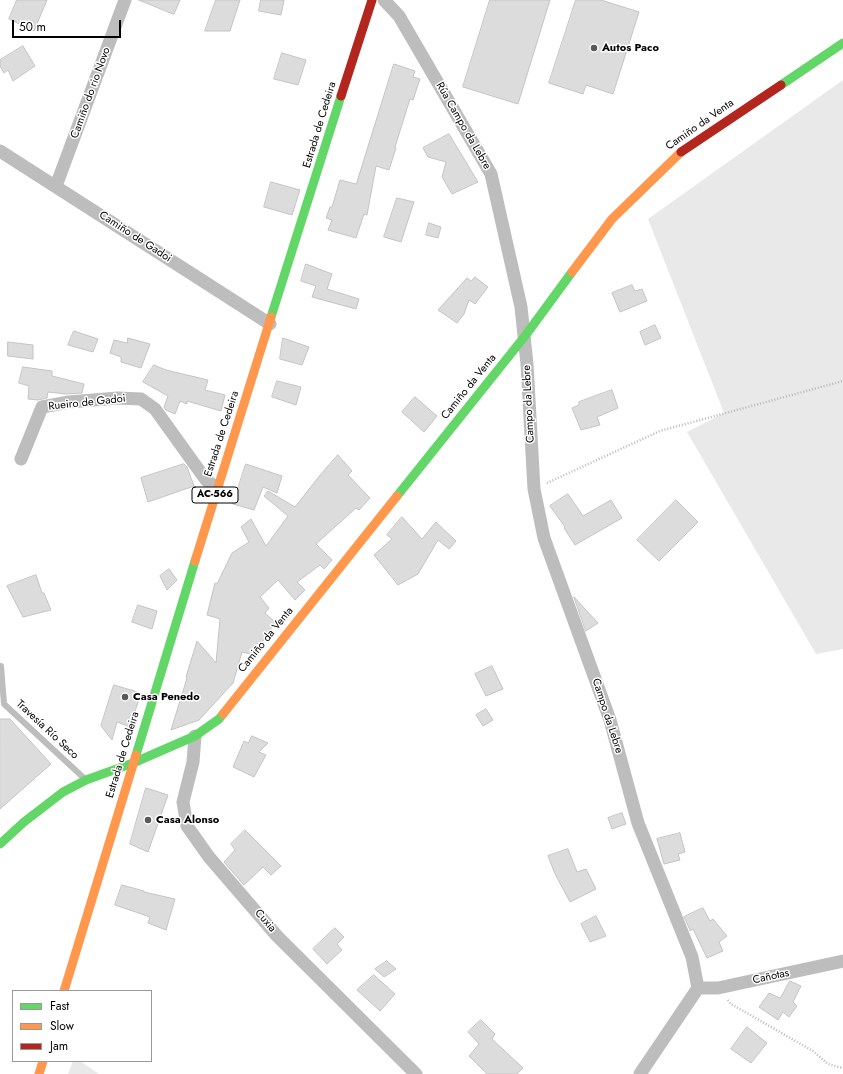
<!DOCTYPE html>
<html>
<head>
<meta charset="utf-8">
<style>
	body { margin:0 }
	#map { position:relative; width:843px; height:1074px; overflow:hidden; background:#fff; font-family:Jost,sans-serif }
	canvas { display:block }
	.legend { position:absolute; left:12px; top:990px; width:140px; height:72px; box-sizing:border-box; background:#fff; border:1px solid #999; margin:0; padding:5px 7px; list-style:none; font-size:12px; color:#000 }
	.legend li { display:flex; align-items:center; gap:8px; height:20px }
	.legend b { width:20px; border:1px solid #999 }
	.scale { position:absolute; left:12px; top:20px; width:109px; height:18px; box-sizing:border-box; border:2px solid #000; border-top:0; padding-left:5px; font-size:12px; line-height:14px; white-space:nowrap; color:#000; -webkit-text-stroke:3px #fff; paint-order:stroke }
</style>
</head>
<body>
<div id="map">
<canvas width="843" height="1074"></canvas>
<ul class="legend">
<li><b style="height:5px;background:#63d668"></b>Fast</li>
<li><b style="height:5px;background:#ff974d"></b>Slow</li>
<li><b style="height:5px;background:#b3261e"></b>Jam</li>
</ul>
<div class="scale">50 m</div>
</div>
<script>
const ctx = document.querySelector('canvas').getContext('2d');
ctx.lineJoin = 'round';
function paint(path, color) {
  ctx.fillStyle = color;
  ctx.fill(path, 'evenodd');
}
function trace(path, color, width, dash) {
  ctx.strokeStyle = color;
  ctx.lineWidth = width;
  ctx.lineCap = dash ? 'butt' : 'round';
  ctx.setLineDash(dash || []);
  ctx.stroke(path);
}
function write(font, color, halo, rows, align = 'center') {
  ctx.font = font + ' Jost,sans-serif';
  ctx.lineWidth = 3;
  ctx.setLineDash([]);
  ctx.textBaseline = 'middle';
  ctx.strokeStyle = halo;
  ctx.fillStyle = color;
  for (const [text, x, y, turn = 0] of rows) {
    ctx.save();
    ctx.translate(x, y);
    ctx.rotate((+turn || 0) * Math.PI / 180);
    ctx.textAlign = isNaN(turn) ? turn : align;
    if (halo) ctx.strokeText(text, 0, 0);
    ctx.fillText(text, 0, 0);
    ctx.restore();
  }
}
paint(new Path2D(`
	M843,80V649L816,654L687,432L724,413L648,219Z
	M73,1061H80L99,1074H68Z`), '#e9e9e9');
const building = new Path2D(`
	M17,0H47L34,31L9,19Z
	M139,0H180L174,14Z
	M216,0H240L230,31H205Z
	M261,0H284L281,15L259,11Z
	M490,0H550L518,104L463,87Z
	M576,0H601L639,12L613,94L586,85L583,94L549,83Z
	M23,46L35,66L13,81L8,70L4,73L0,66V60Z
	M282,53L306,60L298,85L274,79Z
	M394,64L415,71L413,77L420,79L413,100L410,99L395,147L396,148L389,170L376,166L367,215L364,214L356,238L328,230L332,220L326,218L330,207H332L340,180L356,184Z
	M449,134L478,182L452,194L442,177L446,162L428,157L423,148Z
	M271,182L300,190L292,215L264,207Z
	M397,198L414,202L401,242L384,237Z
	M429,223L441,227L438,238L426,235Z
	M306,264L332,274L327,289L359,299L356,309L312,297L316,286L301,281Z
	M475,277L488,287L475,304L469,300L464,314L457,323L438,310L467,278L471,281Z
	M632,285L635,291L642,289L647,301L620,312L612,293Z
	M655,325L661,338L645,345L640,332Z
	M74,331L98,339L93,352L68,345Z
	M128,338L150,344L141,368L121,362V357L110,353L114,340L127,343Z
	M283,338L309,347L302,365L280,359Z
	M8,342L33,345V359L8,356Z
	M154,365L166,370L208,380L205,390L225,395L221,411L187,401V404L180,401L175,414L166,410L164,407L168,396L143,382Z
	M23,367L52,371V376L84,384L82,393L66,394L48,392L47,398L38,400L28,399L29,386L19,383Z
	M277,381L301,387L296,405L272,397Z
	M612,390L618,408L597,417L600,425L581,430L572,408L579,405V402Z
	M415,397L437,416L424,432L402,412Z
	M338,455L352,471L348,475L370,498L359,510L356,508L316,544L332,560L324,569L320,565L297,582L305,590L295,600L278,580L260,597L269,608L265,613L275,622L254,655L242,652L233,683L199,720L171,730L187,678L186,677L197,641L216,663L220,619L207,615L215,583L217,584L232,553L249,542L241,527L251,519L266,546L288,516L264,496L268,491L295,507L321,474Z
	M184,464L187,467L194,486L148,502L141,478Z
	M246,464L282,476L277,493L263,487L254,510L233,504Z
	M568,494L583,516L611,500L622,518L575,545L564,528L565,527L550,506Z
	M676,500L698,522L659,561L637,540Z
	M402,517L422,539L436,522L456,541L449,549L438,540L418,574L398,585L374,555L392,539L387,535Z
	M169,569L177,580L167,590L160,576Z
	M36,575L42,593H44L51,610L23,617L7,586Z
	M574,597L598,623L586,631Z
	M138,605L157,611L152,629L132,622Z
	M492,666L503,689L486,696L475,674Z
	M114,685L141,693L130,727L117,722L112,740L101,726Z
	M486,709L493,720L483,726L476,715Z
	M0,719H10L51,764L0,809Z
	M252,736L268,743L259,752L266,755L254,777L233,767L244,741L248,743Z
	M146,788L168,795L148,852L130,844Z
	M622,813L626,824L612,829L608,818Z
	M245,830L281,866L271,875L263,867L244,885L224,862L235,850L231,844Z
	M680,833L685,852L678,854L680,860L664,864L657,839Z
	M568,849L577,872L586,869L596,889L570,902L555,874L548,856Z
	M122,885L144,891V892L175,899L166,930L148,923L150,917L115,905Z
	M703,908L710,921L713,919L727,936L719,942L723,951L707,958L693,929L690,931V930L684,917Z
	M596,916L606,936L590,942L581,924Z
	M335,928L344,937L337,944L342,950L327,964L313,949Z
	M387,961L396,969L384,977L375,969Z
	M374,975L395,994L380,1011L357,990Z
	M790,981L801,986L793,1002L797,1006L789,1017L783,1012L778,1020L759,1007L769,993L780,998Z
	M481,1020L495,1034L492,1039L523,1068L517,1074H487L469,1056L479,1044L468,1032Z
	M747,1027L767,1043L751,1063L731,1049Z`);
paint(building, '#dcdcdc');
trace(building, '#c4c4c4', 1);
trace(new Path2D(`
	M547,483L660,431L843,381
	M728,1000L731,1004L813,1051L828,1064L843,1068`), '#b8b8b8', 2.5, [1, 2]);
trace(new Path2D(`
	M1,666L4,704L85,779`), '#bdbdbd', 6);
trace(new Path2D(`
	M384,0L399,16L491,174L521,307L527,364L534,489L544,538L610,720L638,823L692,957L698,988L640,1074
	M0,151L270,324
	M56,186L125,0
	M21,459L42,407L69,402L118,398L141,399L155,409L206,480L217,488
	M195,736L193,762L183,802L187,826L209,857L277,936L416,1074
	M698,988H718L843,961`), '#bdbdbd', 13);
trace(new Path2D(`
	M781,85L843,43
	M271,317L341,96
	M397,496L525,336L572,272
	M136,755L195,561
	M0,844L24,822L63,792L86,780L133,763L195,736L219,719L223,714`), '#63d668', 9);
trace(new Path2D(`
	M572,272L612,219L681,152
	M195,561L271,317
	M223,714L397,496
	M64,991L136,755
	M39,1074L43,1061`), '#ff974d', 9);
trace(new Path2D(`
	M341,96L372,0
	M681,152L781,85`), '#b3261e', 9);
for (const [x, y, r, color] of [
	[594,48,4,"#595959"],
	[125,697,4,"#595959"],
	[148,820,4,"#595959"]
]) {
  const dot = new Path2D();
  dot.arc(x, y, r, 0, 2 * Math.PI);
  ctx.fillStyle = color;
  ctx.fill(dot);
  trace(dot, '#fff', 1.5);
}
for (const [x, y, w] of [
	[215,495,46]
]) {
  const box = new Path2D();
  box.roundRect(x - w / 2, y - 8, w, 16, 3);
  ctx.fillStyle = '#fff';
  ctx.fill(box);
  trace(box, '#000', 1);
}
write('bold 10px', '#000', null, [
	["AC-566",215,495]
]);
write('bold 11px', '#000', '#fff', [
	["Autos Paco",602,48],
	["Casa Penedo",133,697],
	["Casa Alonso",156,820]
], 'left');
write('11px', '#000', '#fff', [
	["Camiño do rio Novo",91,93,-70],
	["Estrada de Cedeira",320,125,-73],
	["Camiño da Venta",700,125,-35],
	["Rúa Campo da Lebre",463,126,60],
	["Camiño de Gadoi",135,237,33],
	["Camiño da Venta",469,387,-51],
	["Rueiro de Gadoi",87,403,-6],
	["Campo da Lebre",529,404,-93],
	["Estrada de Cedeira",222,434,-72],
	["Camiño da Venta",266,640,-51],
	["Campo da Lebre",607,716,72],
	["Travesía Río Seco",47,730,43],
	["Estrada de Cedeira",123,755,-73],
	["Cuxia",265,921,49],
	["Cañotas",771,977,-12]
]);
</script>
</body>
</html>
